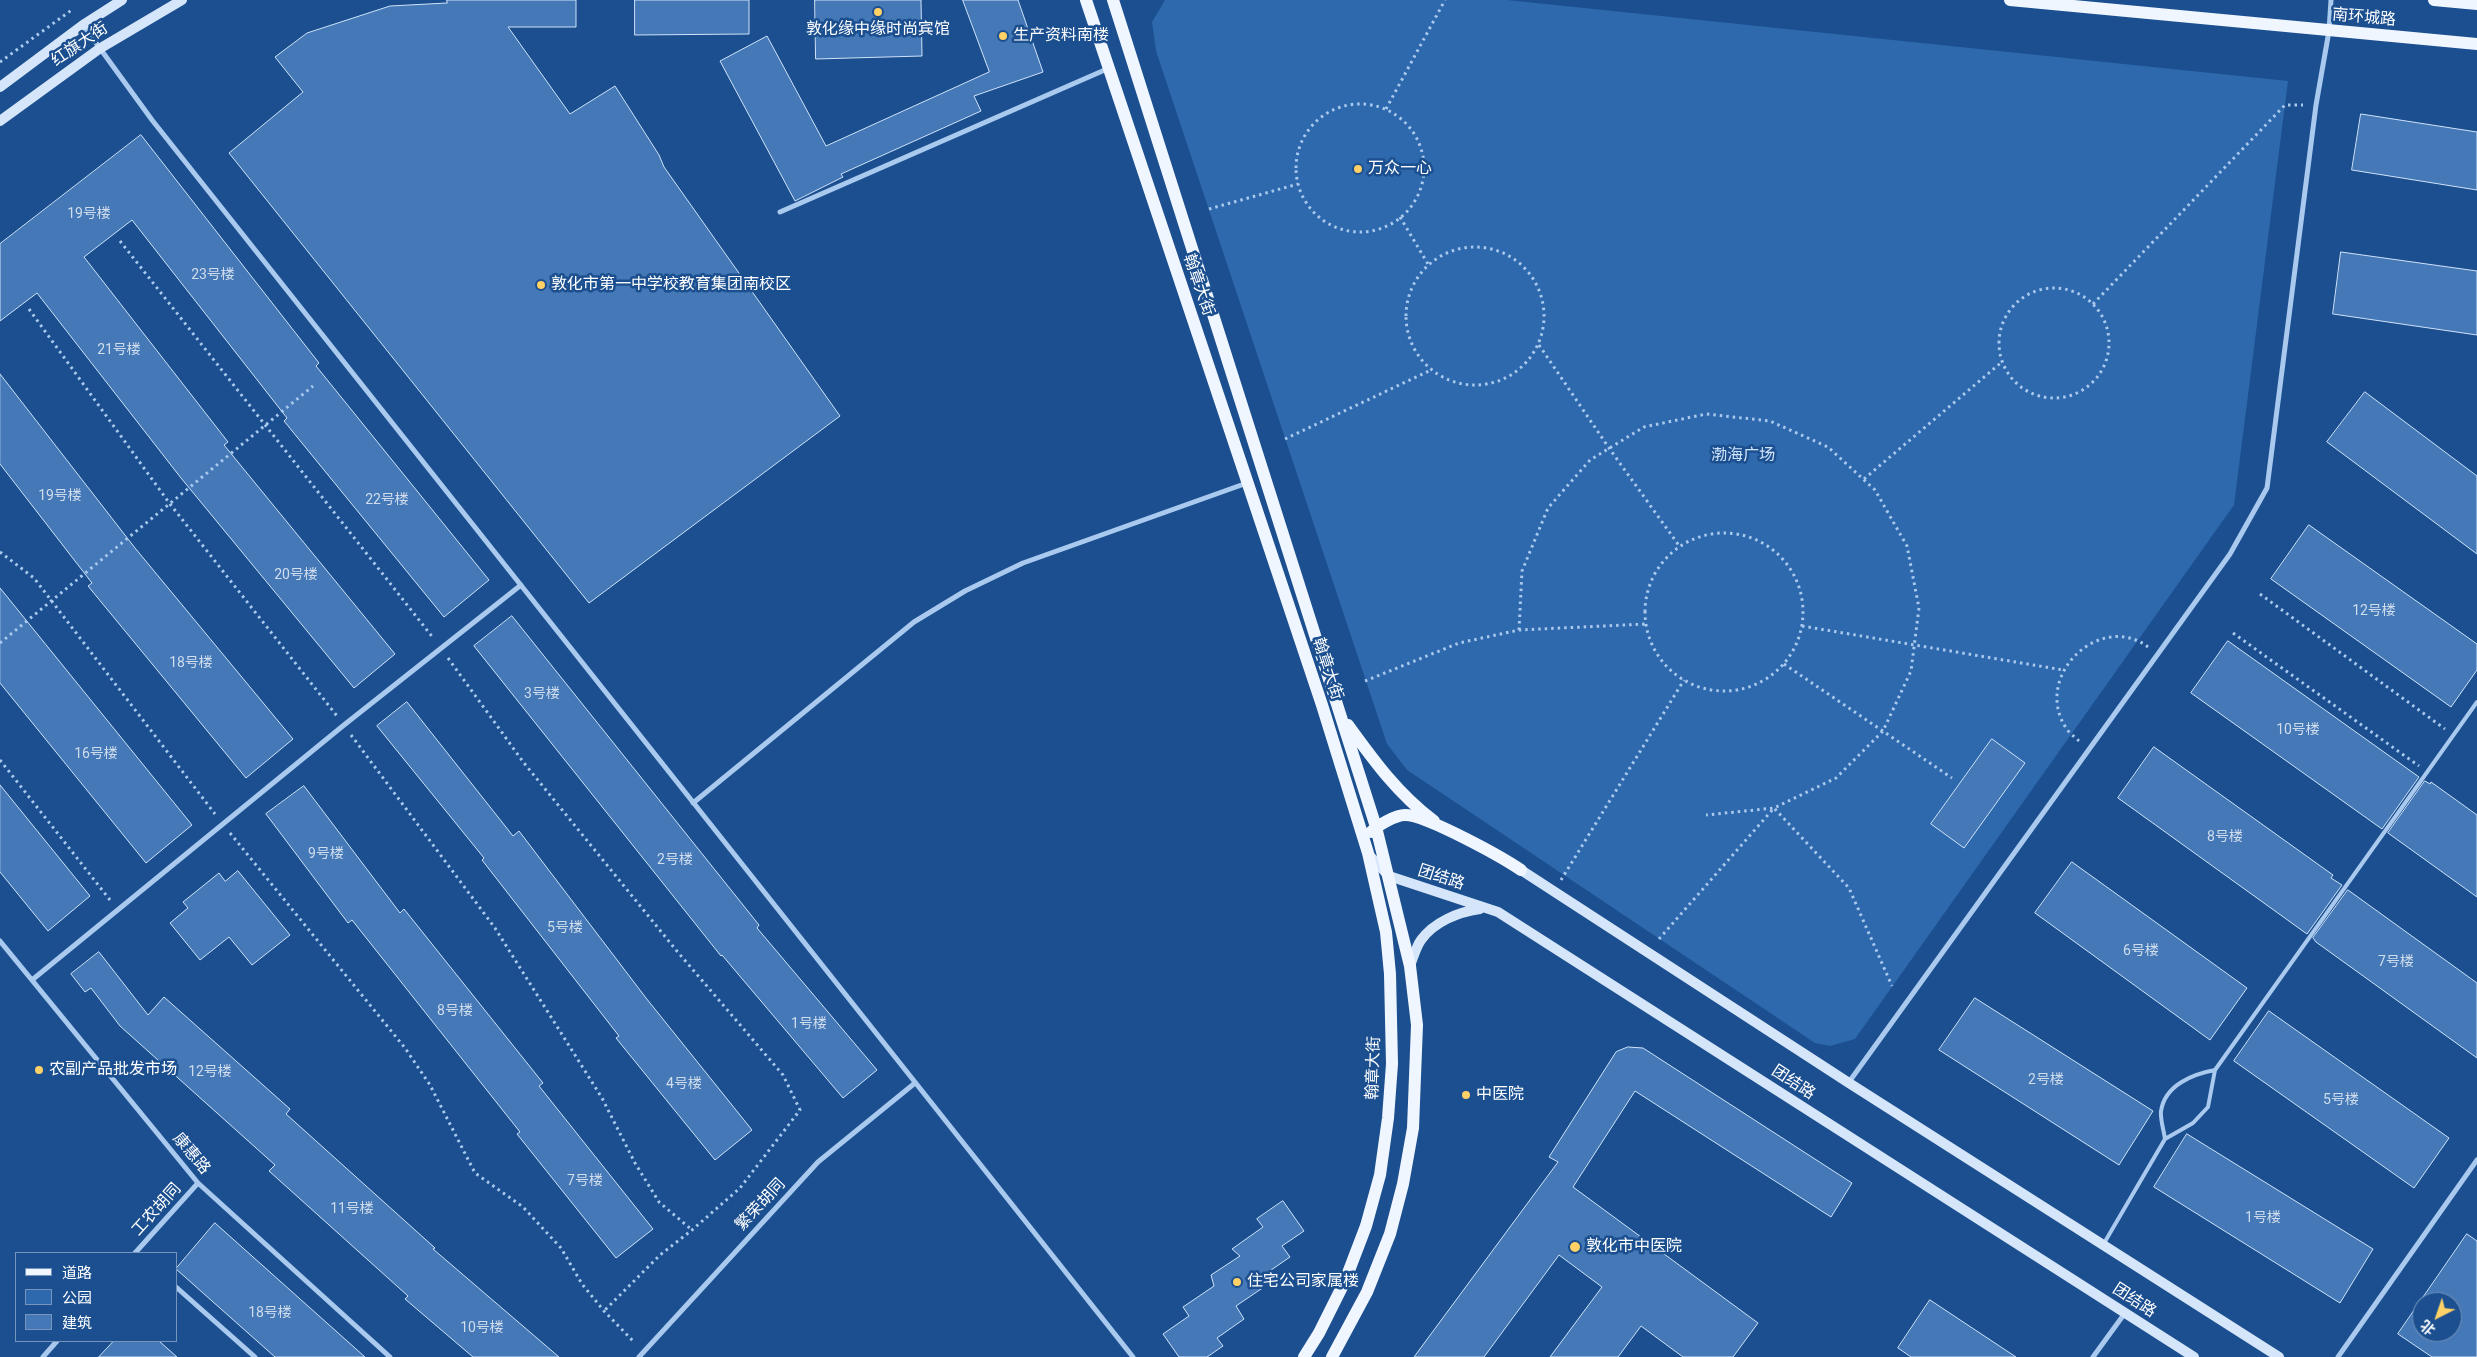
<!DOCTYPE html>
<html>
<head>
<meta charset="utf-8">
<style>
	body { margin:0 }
	#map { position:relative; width:2477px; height:1357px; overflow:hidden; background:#1b4f8f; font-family:Roboto,"Noto Sans SC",sans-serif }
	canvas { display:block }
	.legend { position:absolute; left:15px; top:1252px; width:162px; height:90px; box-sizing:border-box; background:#1b4f8f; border:1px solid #7695bc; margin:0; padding:6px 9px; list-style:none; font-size:15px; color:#fff }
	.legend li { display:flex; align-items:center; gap:10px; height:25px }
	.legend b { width:25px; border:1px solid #7695bc }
	.north { position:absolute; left:2412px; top:1292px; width:50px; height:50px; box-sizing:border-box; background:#1b4f8f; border:1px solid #7695bc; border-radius:50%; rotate:221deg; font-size:14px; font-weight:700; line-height:20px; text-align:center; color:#fff }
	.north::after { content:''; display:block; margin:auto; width:18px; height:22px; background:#ffd166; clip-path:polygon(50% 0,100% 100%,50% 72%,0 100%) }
</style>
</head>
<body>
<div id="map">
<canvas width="2477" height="1357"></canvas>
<ul class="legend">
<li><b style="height:6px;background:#f0f6ff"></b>道路</li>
<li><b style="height:14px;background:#2e69ad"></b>公园</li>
<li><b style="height:14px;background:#4478b7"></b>建筑</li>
</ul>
<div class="north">北</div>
</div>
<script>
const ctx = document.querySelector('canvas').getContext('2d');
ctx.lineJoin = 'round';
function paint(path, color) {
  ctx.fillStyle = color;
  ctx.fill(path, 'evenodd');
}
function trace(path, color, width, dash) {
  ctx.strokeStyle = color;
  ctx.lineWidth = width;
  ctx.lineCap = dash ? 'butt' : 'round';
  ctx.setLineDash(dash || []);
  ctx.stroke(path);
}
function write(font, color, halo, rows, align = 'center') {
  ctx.font = font + ' Roboto,"Noto Sans SC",sans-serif';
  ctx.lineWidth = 5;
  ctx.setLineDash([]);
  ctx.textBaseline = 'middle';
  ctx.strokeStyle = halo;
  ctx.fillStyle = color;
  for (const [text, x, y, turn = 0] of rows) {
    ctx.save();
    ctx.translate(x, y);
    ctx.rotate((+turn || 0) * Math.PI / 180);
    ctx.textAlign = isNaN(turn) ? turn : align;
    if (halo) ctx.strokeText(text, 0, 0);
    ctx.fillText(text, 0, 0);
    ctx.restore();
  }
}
paint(new Path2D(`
	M1165,0H1507L2288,81L2234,505L1855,1039L1830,1046L1815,1043L1407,770L1387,744L1156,51L1152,22Z`), '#2e69ad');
const building = new Path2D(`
	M447,0H576V27H508L570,114L615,86L659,155L664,167L840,416L589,603L229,153L303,92L275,57L307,33L390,6L447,3Z
	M635,0H749V34L635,35Z
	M815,0H921L922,56L816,59Z
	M963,0H1018L1043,72L974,96L981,111L841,174L843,177L795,201L720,61L767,36L826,146L989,72Z
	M2361,114L2477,132V190L2352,170Z
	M141,135L319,363L316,366L489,580L444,617L284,421L287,418L132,220L84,257L228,442L224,445L395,654L354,688L181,478L37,293L0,321V244Z
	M2341,252L2477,271V335L2333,314Z
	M0,374L135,548L293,739L246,778L88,586L92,583L0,464Z
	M2365,392L2477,476V554L2327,442Z
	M2309,525L2477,644V670L2451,707L2271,579Z
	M0,588L192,825L146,863L0,683Z
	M512,616L759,925L757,928L877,1070L843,1098L722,955L721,956L474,646Z
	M2228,641L2419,777L2382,829L2191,693Z
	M407,702L513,836L519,831L646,998L752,1130L715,1160L616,1038L619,1036L482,860L484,858L377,726Z
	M1992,739L2025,763L1964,848L1931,824Z
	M2154,747L2333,875L2331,878L2342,885L2307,934L2118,798Z
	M2425,781L2430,784L2431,782L2477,815V897L2388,833Z
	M0,785L90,896L48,931L0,872Z
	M304,786L400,913L404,909L543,1083L539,1086L653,1229L616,1258L517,1134L520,1132L352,920L348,923L266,814Z
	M2072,862L2247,988L2210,1040L2035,913Z
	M238,871L290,935L252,965L229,937L200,960L170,923L188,908L183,902L219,873L225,881Z
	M2348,890L2477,983V1058L2316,942L2313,938Z
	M99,952L148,1015L164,997L290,1109L286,1114L435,1248L433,1249L559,1357H473L405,1299L408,1296L269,1171L275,1165L120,1026L91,988L85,992L71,974Z
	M1975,998L2153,1111L2119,1165L1939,1050Z
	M2269,1011L2449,1138L2414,1188L2234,1061Z
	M1628,1047L1643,1048L1852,1183L1831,1217L1635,1091L1573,1187L1758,1323L1733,1357H1683L1641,1326L1618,1357H1550L1602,1287L1559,1255L1484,1357H1414L1558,1162L1549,1157L1616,1052Z
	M2187,1134L2373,1249L2340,1303L2154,1187Z
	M1283,1201L1304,1231L1282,1246L1290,1257L1258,1279L1264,1287L1236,1306L1244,1319L1217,1338L1223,1346L1207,1357H1179L1163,1334L1189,1316L1183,1307L1214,1286L1211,1275L1240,1256L1232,1249L1263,1227L1257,1219Z
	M215,1223L365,1357H275L176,1269Z
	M2467,1234L2477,1241V1357H2432L2398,1334ZM2422,1302H2452V1332H2422Z
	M1930,1300L2016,1357H1911L1898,1348Z
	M114,1341H159L177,1357H99Z`);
paint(building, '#4478b7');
trace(building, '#cfe3fa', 1);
trace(new Path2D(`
	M0,62L73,9
	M1296 168a64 64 0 1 1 128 0a64 64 0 1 1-128 0Z
	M1386,109L1445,0
	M1209,209L1298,184
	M1400,217L1428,264
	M120,241L434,639
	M1406 316a69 69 0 1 1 138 0a69 69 0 1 1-138 0Z
	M1999 343a55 55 0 1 1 110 0a55 55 0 1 1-110 0Z
	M2093,304L2285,105H2303
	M29,309L170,504L337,716
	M1539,345L1609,448L1680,547
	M1285,439L1431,370
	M1864,479L2003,361
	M1645 612a79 79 0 1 1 158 0a79 79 0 1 1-158 0Z
	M0,552L34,578L215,814
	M2260,594L2445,729
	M1802,626L2063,670
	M1519,630L1522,571L1548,508L1590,460L1644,427L1706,414L1770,421L1828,447L1875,490L1907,546L1919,608L1911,671L1883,731L1836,778L1774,808L1706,815
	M2233,633L2419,766
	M0,643L313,386
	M448,658L524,763L676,950L783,1075L800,1110L740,1188L692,1230L660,1255L604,1311
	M1784,664L1952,778
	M1365,681L1459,643L1519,630L1646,624
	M351,735L495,928L602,1098L635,1163L659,1202L692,1230
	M2079,741C2075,737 2069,733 2066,728C2032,675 2101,611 2148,647
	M0,760L110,900
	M230,833L405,1048L430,1085L475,1173L523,1207L561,1248L582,1284L604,1311L634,1342
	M1561,880L1684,680
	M1659,939L1774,808L1849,888L1892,986`), '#a9c9ee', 3, [2.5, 4]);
trace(new Path2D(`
	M2215,1070L2477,702
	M2103,1245L2165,1139L2193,1123L2208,1107L2215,1070C2193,1074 2165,1085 2161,1111C2160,1119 2164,1131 2165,1139`), '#a9c9ee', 4);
trace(new Path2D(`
	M83,25L152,120L1133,1357
	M780,212L1107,69
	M693,803L914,622L965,591L1023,563L1247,483
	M0,941L198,1183L390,1357
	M32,980L344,725L521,585
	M1849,1082L2230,554L2267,488L2316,105L2329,31L2331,0
	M135,1253L198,1183
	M176,1287L255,1357
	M43,1357L57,1341
	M639,1357L818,1162L915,1083
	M2093,1357L2125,1313
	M2338,1357L2477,1160`), '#a9c9ee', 5);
trace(new Path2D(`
	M0,87L83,25L122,0
	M0,121L99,49L182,0
	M1368,854L1389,876L1498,912L2194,1357
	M1521,870L1849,1083L2279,1357
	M1410,966C1413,958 1416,947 1421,940C1434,922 1458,912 1480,909`), '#d6e6fa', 10);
trace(new Path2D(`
	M1086,0L1322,705L1368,853L1386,932L1390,974L1392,1064L1388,1118L1380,1175L1366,1226L1345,1281L1319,1333L1304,1357
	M1113,0L1376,827L1410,966L1417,1025L1413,1128L1403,1184L1390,1234L1367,1292L1332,1357
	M2010,0L2477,44
	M2434,0L2477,4
	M1348,725C1374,761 1398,794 1434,821
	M1371,832C1377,826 1395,815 1405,815C1426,815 1502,857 1521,870`), '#f0f6ff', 12);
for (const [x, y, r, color] of [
	[878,12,5,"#ffd166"],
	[1003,36,5,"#ffd166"],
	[1358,169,5,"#ffd166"],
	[541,285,5,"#ffd166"],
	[39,1070,5,"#ffd166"],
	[1466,1095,5,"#ffd166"],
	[1575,1247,6,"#ffd166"],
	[1237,1282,5,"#ffd166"]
]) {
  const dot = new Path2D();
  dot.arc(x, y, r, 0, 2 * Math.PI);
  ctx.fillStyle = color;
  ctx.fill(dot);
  trace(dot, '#1b4f8f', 2);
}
write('14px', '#d0dded', null, [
	["19号楼",89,214],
	["23号楼",213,275],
	["21号楼",119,350],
	["19号楼",60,496],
	["22号楼",387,500],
	["20号楼",296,575],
	["12号楼",2374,611],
	["18号楼",191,663],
	["3号楼",542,694],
	["10号楼",2298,730],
	["16号楼",96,754],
	["8号楼",2225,837],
	["9号楼",326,854],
	["2号楼",675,860],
	["5号楼",565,928],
	["6号楼",2141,951],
	["7号楼",2396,962],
	["8号楼",455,1011],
	["1号楼",809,1024],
	["12号楼",210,1072],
	["2号楼",2046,1080],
	["4号楼",684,1084],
	["5号楼",2341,1100],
	["7号楼",585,1181],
	["11号楼",352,1209],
	["1号楼",2263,1218],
	["18号楼",270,1313],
	["10号楼",482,1328]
]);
write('16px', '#fff', '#1b4f8f', [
	["南环城路",2364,18,5],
	["红旗大街",80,45,-34],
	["翰章大街",1198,285,71],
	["翰章大街",1327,669,72],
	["团结路",1441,878,18],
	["翰章大街",1374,1068,-88],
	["团结路",1793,1083,33],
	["康惠路",191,1154,50],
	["繁荣胡同",761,1205,-47],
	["工农胡同",157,1210,-48],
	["团结路",2134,1301,33]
]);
write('16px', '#fff', '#1b4f8f', [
	["敦化缘中缘时尚宾馆",878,30,"center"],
	["生产资料南楼",1013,36],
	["万众一心",1368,169],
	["敦化市第一中学校教育集团南校区",551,285],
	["农副产品批发市场",49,1070],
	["中医院",1476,1095],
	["敦化市中医院",1586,1247],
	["住宅公司家属楼",1247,1282]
], 'left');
write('16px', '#cfe3fa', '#1b4f8f', [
	["渤海广场",1743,456]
]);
</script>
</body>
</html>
